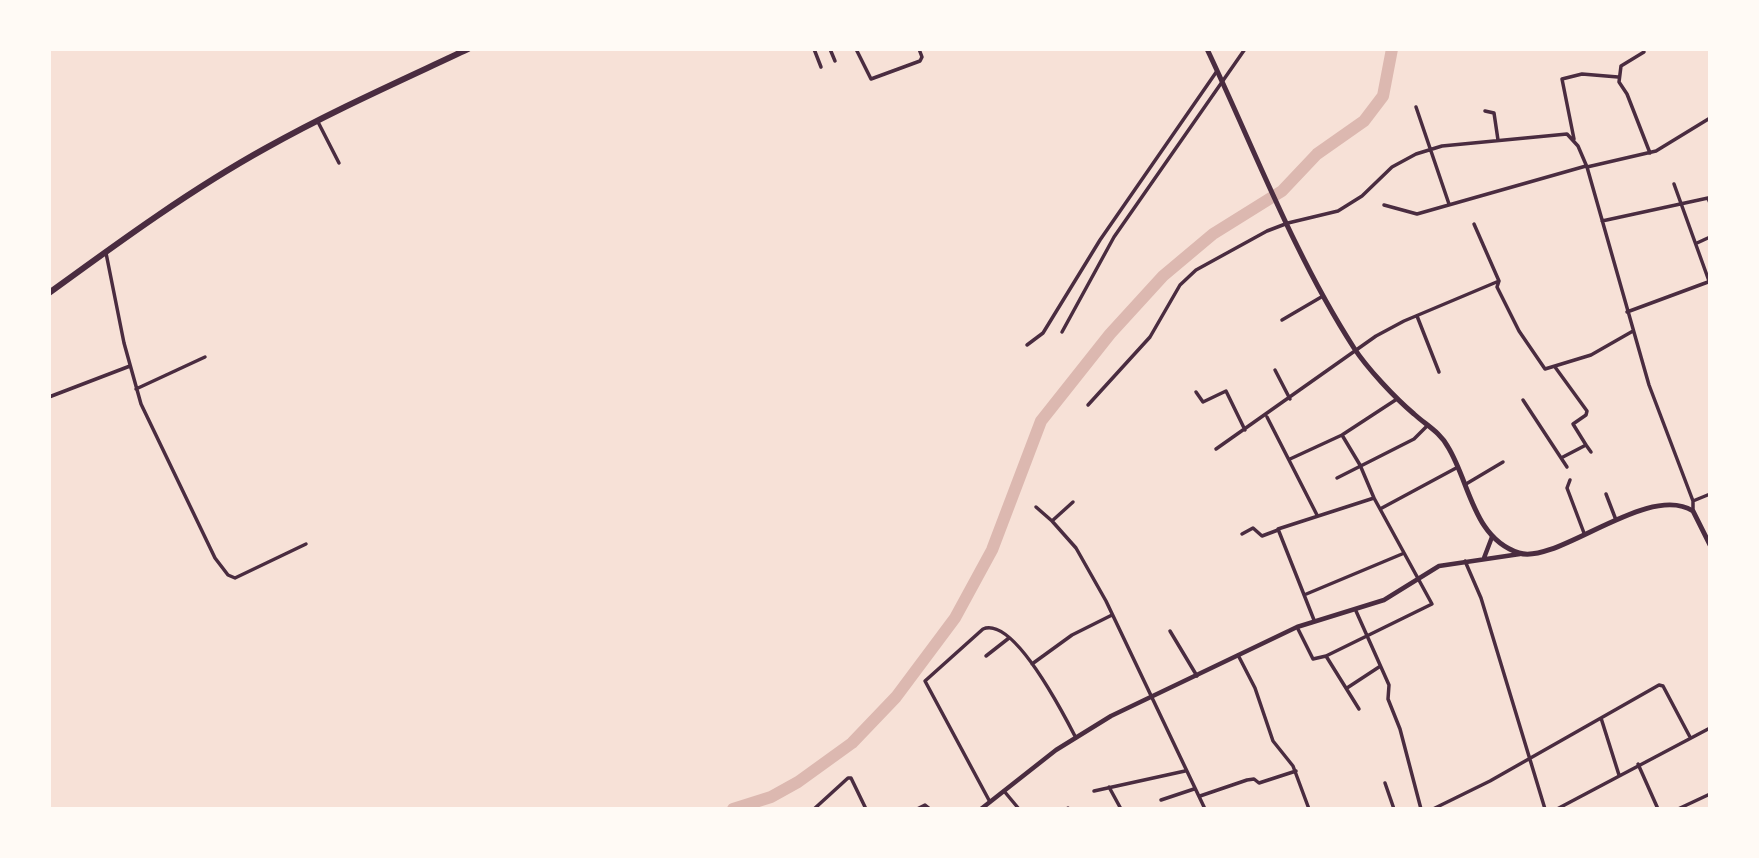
<!DOCTYPE html>
<html>
<head>
<meta charset="utf-8">
<style>
	body { margin:0 }
	#map { position:relative; width:1759px; height:858px; overflow:hidden; background:#f7e1d7; font-family:Lato,sans-serif }
	canvas { display:block }
	.frame { position:absolute; inset:0; border:51px solid #fffaf5; pointer-events:none }
</style>
</head>
<body>
<div id="map">
<canvas width="1759" height="858"></canvas>
<div class="frame"></div>
</div>
<script>
const ctx = document.querySelector('canvas').getContext('2d');
ctx.lineJoin = 'round';
function trace(path, color, width, dash) {
  ctx.strokeStyle = color;
  ctx.lineWidth = width;
  ctx.lineCap = dash ? 'butt' : 'round';
  ctx.setLineDash(dash || []);
  ctx.stroke(path);
}
trace(new Path2D(`
	M733,809L771,797L798,782L852,743L896,697L955,618L992,550L1041,421L1110,334L1163,276L1213,234L1282,191L1317,154L1364,121L1383,96L1392,49`), '#dcb8b0', 12);
trace(new Path2D(`
	M814,49L821,67
	M830,49L835,61
	M856,49L871,79L920,61L922,57L919,49
	M1644,52L1621,66L1619,82L1627,94L1650,153
	M1416,107L1449,204
	M1485,111L1494,113L1498,140
	M318,122L339,163
	M1574,139L1562,79L1582,74L1618,77
	M1587,167L1656,151L1710,118
	M1674,184L1709,281
	M1384,205L1417,214L1586,166
	M1602,221L1708,198L1710,203
	M1474,224L1499,281
	M1697,243L1710,237
	M106,253L124,343L141,404L215,558L228,575L235,578L306,544
	M1627,312L1708,282
	M1417,316L1439,372
	M1282,320L1323,296
	M1062,332L1114,237L1245,49
	M1027,345L1043,333L1100,240L1217,71
	M1555,367L1587,411L1586,415L1573,424L1586,445
	M1275,370L1290,399
	M136,389L205,357
	M1196,392L1203,402L1226,391L1245,430
	M49,397L130,366
	M1523,400L1567,467
	M1088,405L1150,337L1180,285L1196,270L1267,231L1288,223L1338,211L1362,196L1392,167L1416,154L1442,146L1567,134L1578,146L1587,167L1649,385L1693,501V511
	M1267,417L1317,515
	M1342,435L1360,465L1374,498
	M1216,449L1376,336L1404,321L1499,281L1497,287L1519,331L1545,369L1591,355L1633,331
	M1561,458L1586,445L1591,452
	M1290,459L1342,435L1397,399
	M1337,478L1414,439L1428,425
	M1570,480L1567,488L1584,533
	M1466,484L1503,462
	M1606,494L1616,520
	M1693,501L1710,494
	M1036,507L1052,521L1073,502
	M1380,509L1458,467
	M1052,521L1076,548L1106,601L1205,809
	M1242,534L1253,528L1262,536L1278,530
	M1465,561L1481,598L1545,809
	M1304,595L1402,554
	M1356,611L1389,685L1388,699L1400,729L1421,809
	M1314,620L1278,529L1374,498L1432,604L1326,656
	M1297,627L1313,659L1326,656L1359,709
	M1170,631L1197,676
	M1238,655L1255,688L1273,741L1293,766L1309,809
	M986,656L1009,638
	M1032,664L1072,635L1112,615
	M1347,688L1379,667
	M1601,718L1619,775
	M1638,764L1658,809
	M1385,783L1394,809
	M1109,787L1121,809
	M1004,791L1019,809
	M1094,791L1185,771
	M1200,796L1247,780L1254,779L1259,783L1296,771
	M1161,800L1194,789
	M990,802L925,681L983,629C1014,616 1064,715 1076,738
	M814,809L848,778H851L866,809
	M917,809L925,805L930,809
	M1067,809L1068,808
	M1433,809L1490,781L1659,685L1663,686L1690,737
	M1557,809L1710,728
	M1678,809L1710,794`), '#4a2c40', 3.5);
trace(new Path2D(`
	M1484,558L1492,537
	M981,809L1056,750L1111,716L1297,627L1384,600L1439,566L1520,554`), '#4a2c40', 4.5);
trace(new Path2D(`
	M1207,49C1254,148 1294,255 1354,348C1367,368 1395,398 1414,414C1426,425 1440,432 1448,447C1470,483 1473,538 1519,553C1557,565 1648,482 1693,511L1710,545`), '#4a2c40', 5);
trace(new Path2D(`
	M49,293C119,242 190,190 266,148C332,111 400,81 468,49`), '#4a2c40', 6);
</script>
</body>
</html>
